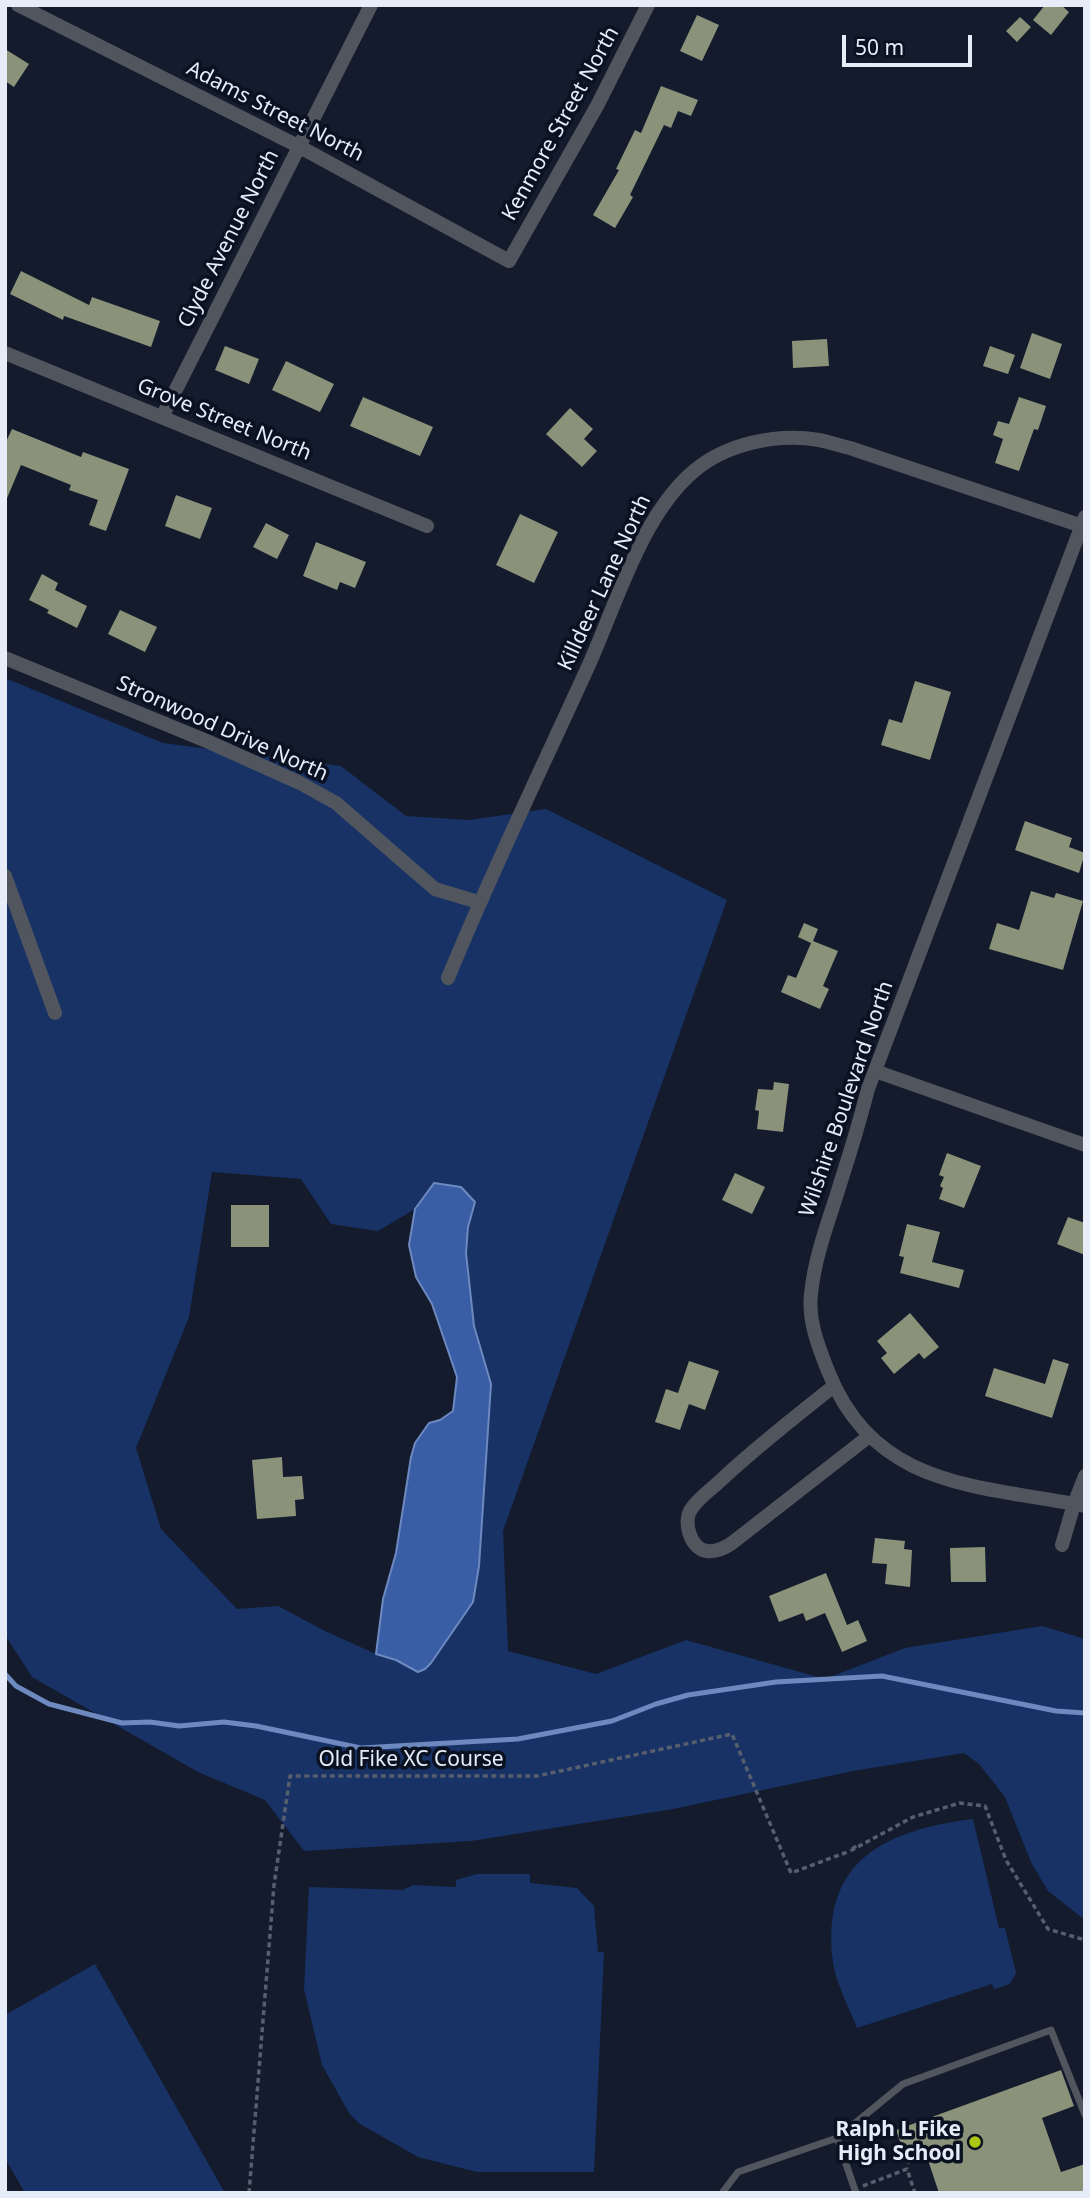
<!DOCTYPE html>
<html>
<head>
<meta charset="utf-8">
<style>
	body { margin:0 }
	#map { position:relative; width:1090px; height:2198px; overflow:hidden; background:#131b2c; font-family:"Noto Sans",sans-serif }
	canvas { display:block }
	.frame { position:absolute; inset:0; border:7px solid #e6ecf8; pointer-events:none }
	.scale { position:absolute; left:842px; top:35px; width:130px; height:32px; box-sizing:border-box; border:4px solid #e6ecf8; border-top:0; padding-left:9px; font-size:21px; line-height:24px; white-space:nowrap; color:#e6ecf8; -webkit-text-stroke:5px #0a1222; paint-order:stroke }
</style>
</head>
<body>
<div id="map">
<canvas width="1090" height="2198"></canvas>
<div class="frame"></div>
<div class="scale">50 m</div>
</div>
<script>
const ctx = document.querySelector('canvas').getContext('2d');
ctx.lineJoin = 'round';
function paint(path, color) {
  ctx.fillStyle = color;
  ctx.fill(path, 'evenodd');
}
function trace(path, color, width, dash) {
  ctx.strokeStyle = color;
  ctx.lineWidth = width;
  ctx.lineCap = dash ? 'butt' : 'round';
  ctx.setLineDash(dash || []);
  ctx.stroke(path);
}
function write(font, color, halo, rows, align = 'center') {
  ctx.font = font + ' "Noto Sans",sans-serif';
  ctx.lineWidth = 7;
  ctx.setLineDash([]);
  ctx.textBaseline = 'middle';
  ctx.strokeStyle = halo;
  ctx.fillStyle = color;
  for (const [text, x, y, turn = 0] of rows) {
    ctx.save();
    ctx.translate(x, y);
    ctx.rotate((+turn || 0) * Math.PI / 180);
    ctx.textAlign = isNaN(turn) ? turn : align;
    if (halo) ctx.strokeText(text, 0, 0);
    ctx.fillText(text, 0, 0);
    ctx.restore();
  }
}
paint(new Path2D(`
	M5,678L163,743L341,766L406,816L469,820L546,809L727,900L503,1531L508,1651L596,1674L686,1640L825,1679L905,1648L1042,1626L1085,1639V1920L1048,1891L1031,1862L1005,1797L979,1764L964,1753L853,1771L673,1809L471,1841L304,1851L265,1800L198,1772L32,1677L5,1635ZM212,1172L301,1179L331,1224L378,1231L415,1209L434,1183L475,1202L468,1227L466,1253L474,1326L491,1384L479,1566L473,1602L432,1663L425,1669L418,1672L396,1660L376,1654L325,1631L278,1606L237,1609L161,1529L136,1448L189,1317Z
	M973,1819L999,1928H1005L1016,1973L1010,1984L994,1989L992,1984L857,2028C849,2007 836,1984 833,1962C820,1860 886,1830 973,1819Z
	M477,1874H530V1883L577,1888L594,1906L598,1952H604L594,2172H477L418,2157L360,2124L349,2113L322,2065L304,1989L309,1887L403,1890L413,1885L456,1887V1880Z
	M95,1964L225,2193H25L5,2158V2015Z`), '#183265');
const water = new Path2D(`
	M434,1183L461,1187L475,1202L468,1227L466,1253L474,1326L491,1384L479,1566L473,1602L431,1663L425,1669L418,1672L396,1660L376,1654L383,1599L396,1553L411,1457L415,1443L429,1423L440,1420L453,1411L457,1377L432,1304L416,1277L409,1245L415,1209Z`);
paint(water, '#395ea6');
trace(water, '#6d89bf', 2);
trace(new Path2D(`
	M5,1674L16,1686L49,1704L122,1723L150,1722L179,1726L224,1722L256,1726L361,1748L518,1739L612,1721L656,1704L688,1695L776,1682L882,1676L1056,1711L1085,1713`), '#6d89bf', 5);
paint(new Path2D(`
	M1045,5H1061L1069,12L1051,35L1033,20Z
	M697,15L719,25L702,61L680,51Z
	M1020,17L1031,27L1017,42L1006,31Z
	M5,49L29,64L14,87L5,81Z
	M661,86L698,100L691,116L678,111L671,128L664,125L630,195L633,197L615,228L593,215L619,170L616,169L635,130L641,133Z
	M21,271L89,305L92,297L160,321L151,347L64,316L63,320L10,294Z
	M1032,333L1062,344L1050,379L1020,368Z
	M827,339L829,366L793,368L792,341Z
	M225,346L259,359L249,384L215,370Z
	M990,346L1015,355L1008,374L983,366Z
	M286,361L334,384L320,412L272,390Z
	M363,397L433,427L420,456L350,426Z
	M1019,397L1046,406L1038,430L1034,429L1019,471L995,463L1003,439L993,435L998,421L1009,424Z
	M570,408L593,429L584,439L597,451L582,467L546,434Z
	M12,429L81,457L83,452L129,469L106,531L89,525L98,500L69,490L71,485L21,465L5,503V444Z
	M176,495L212,508L200,539L165,526Z
	M520,514L558,532L534,583L496,565Z
	M266,523L289,535L277,559L253,547Z
	M316,542L366,562L355,588L340,582L337,590L303,576Z
	M42,574L58,583L55,590L87,606L77,628L47,613L49,610L29,600Z
	M120,610L157,627L145,652L108,634Z
	M915,681L951,692L930,760L881,745L889,719L902,723Z
	M1025,821L1072,838L1069,847L1085,853L1079,873L1015,850Z
	M1031,891L1054,898L1056,893L1083,901L1063,970L989,949L997,923L1019,930Z
	M804,923L818,929L813,941L838,951L823,986L829,989L820,1009L781,992L788,975L796,978L811,943L798,937Z
	M774,1082L789,1084L783,1132L757,1129L759,1111L755,1110L758,1089L773,1090Z
	M947,1153L981,1166L964,1208L939,1199L943,1188L940,1186L944,1177L939,1175Z
	M735,1173L765,1187L752,1214L722,1200Z
	M231,1205H269V1247H231Z
	M1068,1217L1085,1223V1255L1057,1244Z
	M907,1224L940,1232L932,1262L964,1270L959,1288L900,1273L904,1257L899,1256Z
	M910,1313L939,1347L924,1359L919,1353L894,1374L881,1358L887,1353L877,1341Z
	M1053,1359L1069,1364L1052,1418L985,1396L994,1368L1045,1384Z
	M689,1361L719,1371L705,1410L689,1404L680,1430L655,1422L666,1389L678,1393Z
	M282,1457L283,1477L302,1476L304,1499L295,1500L296,1516L257,1519L252,1460Z
	M875,1538L905,1541L904,1549L912,1550L910,1587L885,1584L887,1564L872,1563Z
	M985,1547L986,1582H951L950,1548Z
	M826,1573L847,1625L858,1620L867,1641L842,1652L825,1613L806,1621L803,1613L779,1622L769,1596Z
	M1061,2070L1074,2106L1042,2118L1061,2172L1085,2164V2193H939L927,2157L908,2164L896,2130Z`), '#8b927a');
trace(new Path2D(`
	M856,1846L850,1851L913,1817L960,1803L985,1806L1006,1860L1048,1929L1085,1940
	M863,2186L907,2169L915,2193
	M249,2193L274,1885L290,1776H537L732,1734L791,1873L850,1851`), '#575f6e', 3.5, [5, 3.5]);
trace(new Path2D(`
	M837,2138L903,2084L1051,2030L1085,2115
	M722,2193L738,2172L837,2138L856,2193`), '#51565e', 7);
trace(new Path2D(`
	M18,5L300,147L509,261L597,106L648,5
	M5,353L427,526
	M162,417L371,5
	M1085,517L868,1089C860,1120 851,1150 841,1181C830,1218 815,1254 811,1294C808,1320 818,1346 828,1371C875,1489 978,1485 1085,1506
	M5,658L209,742L300,783L336,803L435,889L478,902
	M5,876L55,1013
	M448,978C491,873 540,772 587,669C616,606 641,515 694,471C727,443 778,433 819,440C830,442 840,446 850,448L1082,526
	M875,1071L1085,1145
	M834,1386C795,1417 755,1448 719,1482C710,1490 699,1498 692,1508C682,1520 690,1549 707,1551C716,1552 725,1548 732,1543L868,1437
	M1062,1545L1074,1504L1085,1476`), '#51565e', 14);
for (const [x, y, r, color] of [
	[975,2142,7,"#abc615"]
]) {
  const dot = new Path2D();
  dot.arc(x, y, r, 0, 2 * Math.PI);
  ctx.fillStyle = color;
  ctx.fill(dot);
  trace(dot, '#0a1222', 2.5);
}
write('21px', '#e6ecf8', '#0a1222', [
	["Adams Street North",275,112,27],
	["Kenmore Street North",561,124,-61],
	["Clyde Avenue North",229,239,-63],
	["Grove Street North",224,420,22],
	["Killdeer Lane North",605,583,-65],
	["Stronwood Drive North",222,729,24],
	["Wilshire Boulevard North",847,1099,-71],
	["Old Fike XC Course",411,1760]
]);
write('bold 21px', '#e6ecf8', '#0a1222', [
	["Ralph L Fike",961,2130],
	["High School",961,2154]
], 'right');
</script>
</body>
</html>
